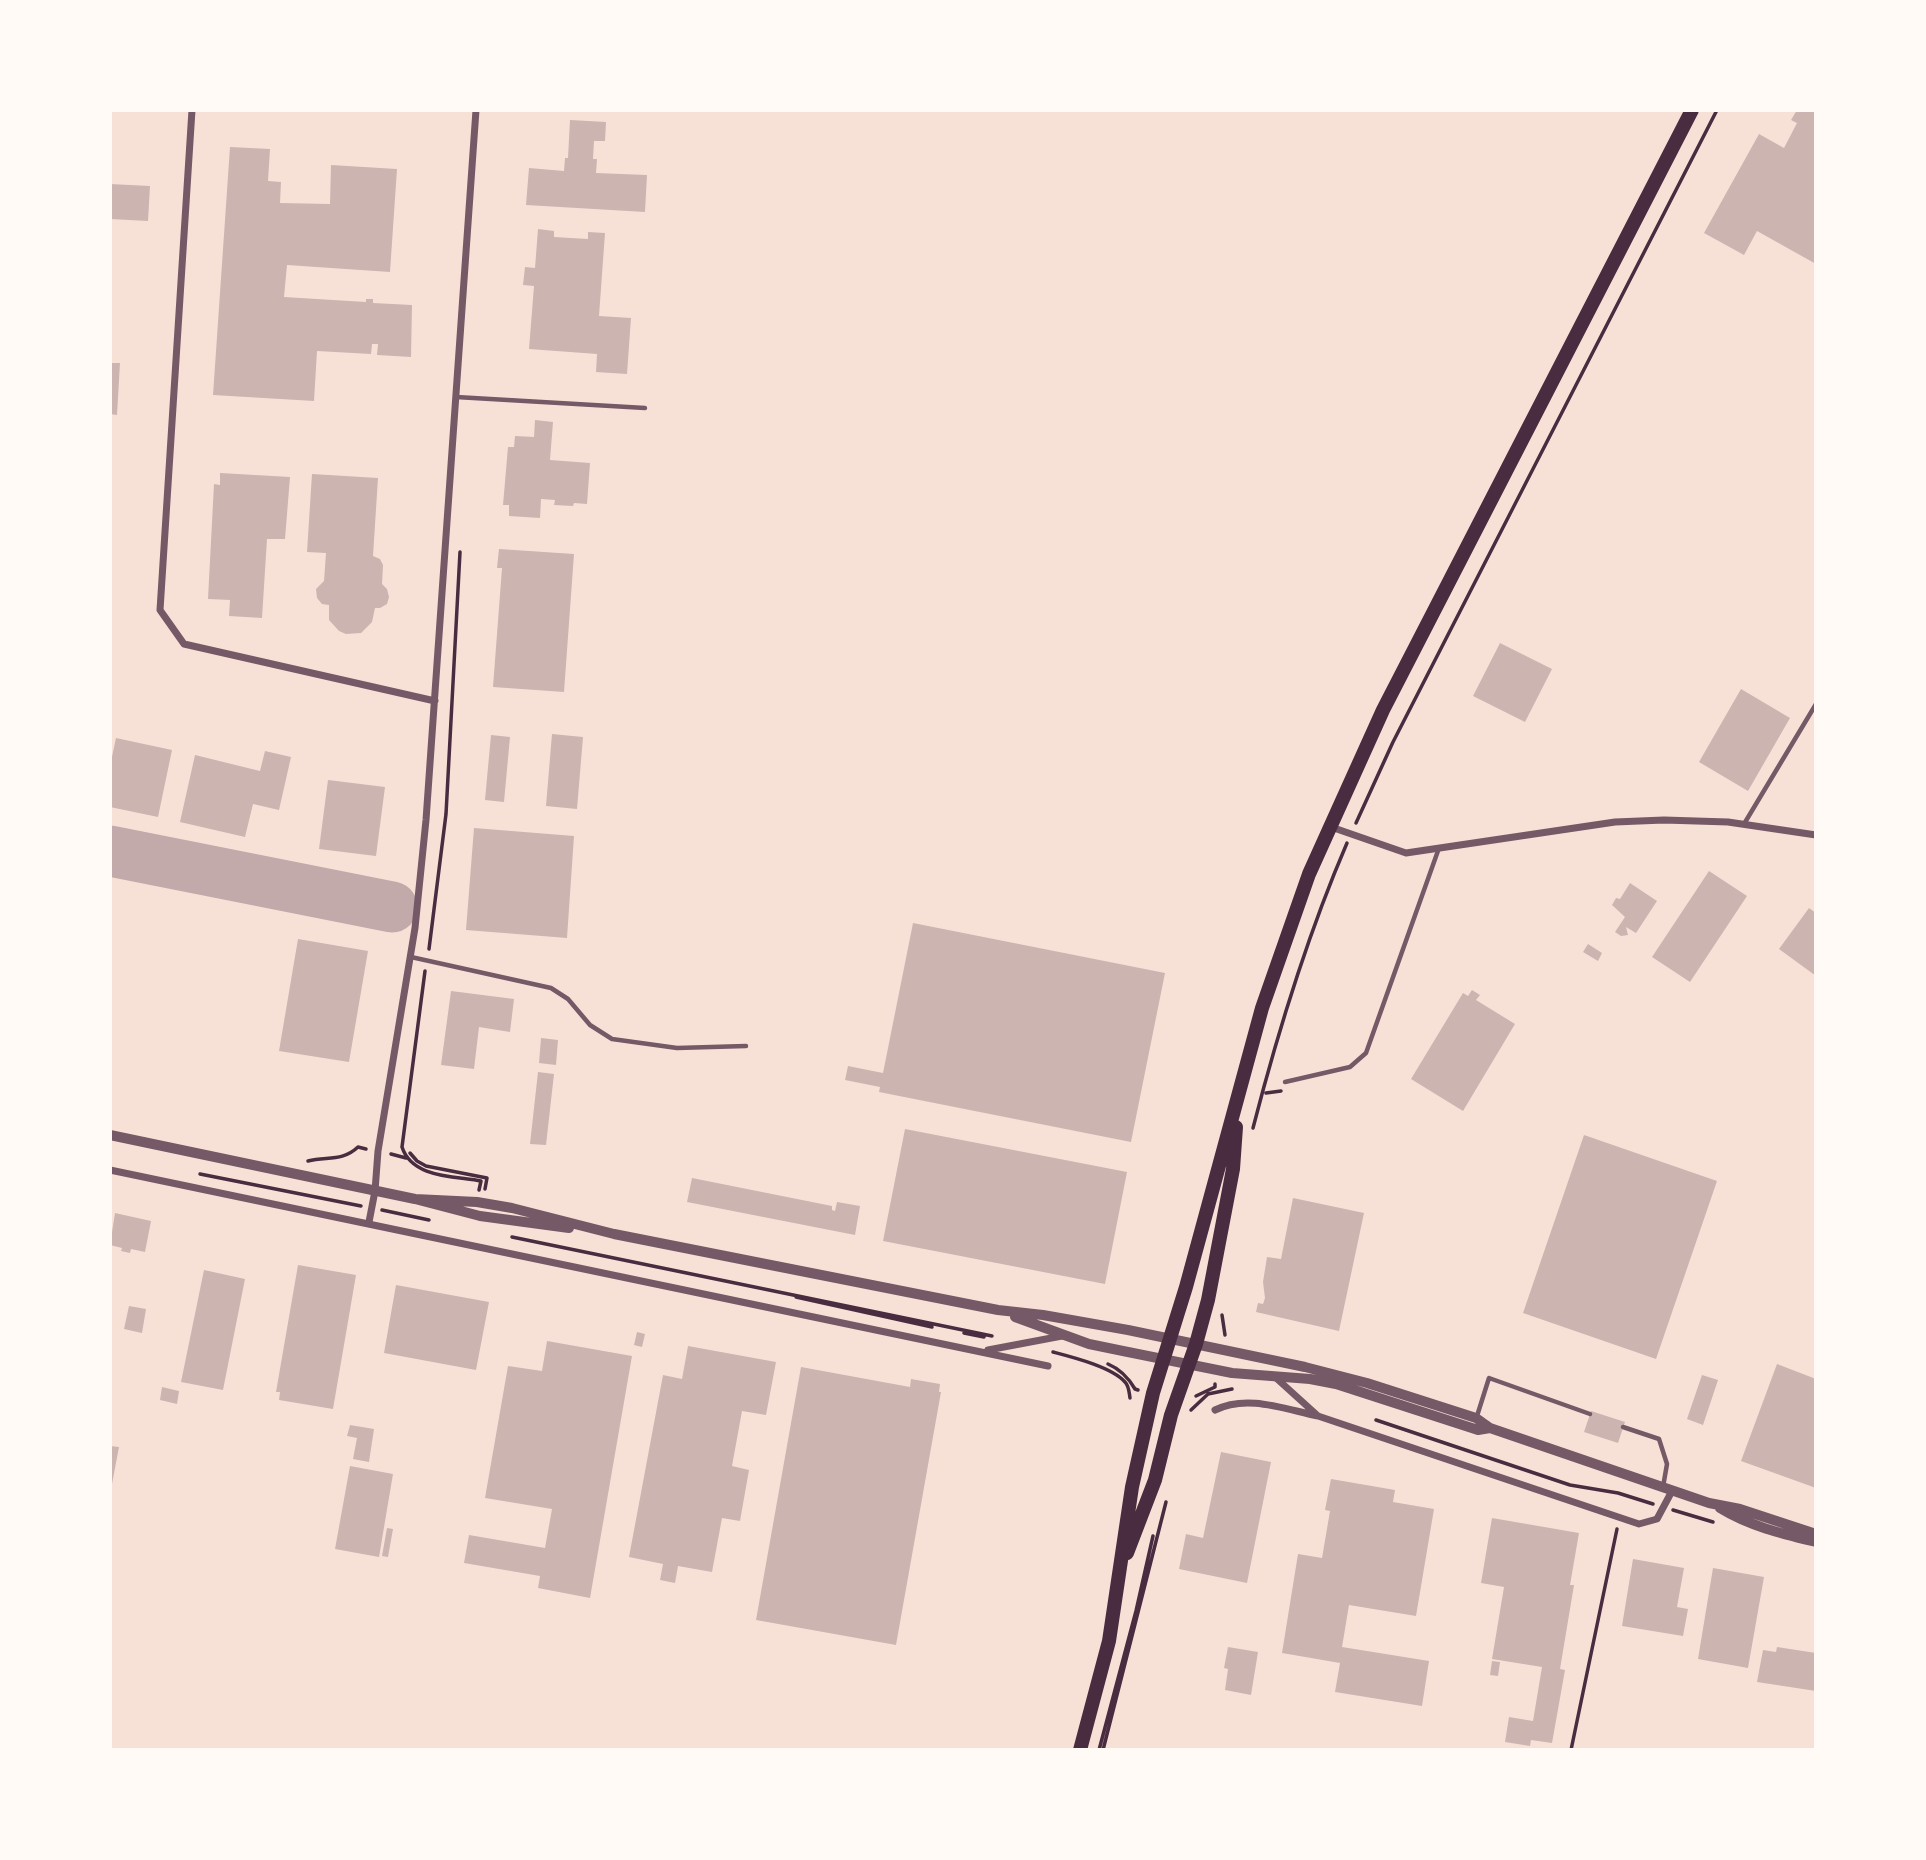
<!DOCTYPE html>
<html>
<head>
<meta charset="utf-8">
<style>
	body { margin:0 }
	#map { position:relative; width:1926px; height:1860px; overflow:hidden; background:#f7e1d7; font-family:"Fira Sans Condensed",sans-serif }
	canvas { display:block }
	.frame { position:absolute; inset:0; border:112px solid #fffaf5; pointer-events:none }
</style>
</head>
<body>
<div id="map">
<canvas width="1926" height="1860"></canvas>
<div class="frame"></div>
</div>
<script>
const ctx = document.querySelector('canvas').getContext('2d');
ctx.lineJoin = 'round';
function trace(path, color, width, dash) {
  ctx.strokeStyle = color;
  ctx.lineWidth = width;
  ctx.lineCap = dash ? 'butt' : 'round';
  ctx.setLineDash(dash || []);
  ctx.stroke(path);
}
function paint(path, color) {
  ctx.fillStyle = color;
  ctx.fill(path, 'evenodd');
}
trace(new Path2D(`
	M110,851L392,907`), '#c3aaaa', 51);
paint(new Path2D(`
	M1797,110H1816V264L1757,231L1744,255L1704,233L1759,134L1784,148L1797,123L1791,120Z
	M570,120L606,122L605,141H594L593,159H597L596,173L647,175L645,212L526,205L529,168L564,171L565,158H568Z
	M230,147L270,149L268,181L281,182L280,203L330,204L331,165L397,169L390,272L287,265L284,297L366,302V299H373V303L412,305L411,357L377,355L378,344H372L371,354L317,351L314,401L213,395Z
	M110,184L150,186L148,221L110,219Z
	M538,229L554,231V237L588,239V232L605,233L599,316L631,318L627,374L596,372L597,354L529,349L534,286L523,285L525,267L535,268Z
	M110,363H120L117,415L110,414Z
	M535,420L553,422L550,460L590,463L587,504L574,503L573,506L554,505L555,500L541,499L540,518L509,516V505H503L508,447H514L515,436L534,437Z
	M220,473L290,477L285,539H267L262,618L229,616L230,600L208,599L214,484L220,485Z
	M312,474L378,478L373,556L380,559L383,565L382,584L387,589L389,597L387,604L380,608H375L372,622L361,633L346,634L339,631L329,620V605L322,604L317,598L316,589L324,581L326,553L307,552Z
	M499,549L574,554L564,692L493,687L502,568H497Z
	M1500,643L1552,669L1525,722L1473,696Z
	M1741,689L1790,718L1748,791L1699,762Z
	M552,734L583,737L577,809L546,806Z
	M491,735L510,737L504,802L485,800Z
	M116,738L172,750L158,817L110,807V766Z
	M265,751L291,757L279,810L253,804L245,837L180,822L195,755L260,771Z
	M328,780L385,787L376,856L319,849Z
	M474,828L574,836L567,938L466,930Z
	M1709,871L1747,896L1690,982L1652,957Z
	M1630,883L1657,901L1636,933L1626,927L1628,935L1621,936L1615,932L1625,917L1612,905L1616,898L1620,899Z
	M1809,908L1816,913V976L1779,949Z
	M913,923L1165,973L1131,1142L879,1092L880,1087L845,1080L848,1066L883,1073Z
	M298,939L368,951L349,1062L279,1051Z
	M1588,944L1602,953L1598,961L1583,952Z
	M1472,990L1480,995L1476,1000L1515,1024L1463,1111L1411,1079L1463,993L1468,996Z
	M451,991L514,999L510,1032L479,1027L474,1069L441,1065Z
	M541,1038L558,1040L556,1065L539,1063Z
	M538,1072L554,1074L546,1145L530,1144Z
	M905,1129L1127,1172L1105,1284L883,1241Z
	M1584,1135L1717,1181L1656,1359L1523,1313Z
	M692,1178L832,1206V1210L835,1211L837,1202L860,1206L855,1235L687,1202Z
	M1293,1198L1364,1213L1339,1331L1256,1312L1258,1303L1263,1304L1265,1298L1263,1282L1267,1257L1281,1259Z
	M115,1213L151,1221L145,1252L131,1249L130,1253L121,1251L122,1248L110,1245Z
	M298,1265L356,1275L333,1409L279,1400L280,1392H276Z
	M204,1270L245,1279L223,1390L181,1382Z
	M396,1285L489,1302L476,1370L384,1353Z
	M129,1306L146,1309L142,1333L124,1329Z
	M637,1332L645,1334L642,1347L634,1345Z
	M547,1341L632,1356L590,1598L538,1588L540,1576L464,1563L469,1535L545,1548L552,1509L485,1498L508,1366L542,1371Z
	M688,1346L776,1362L766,1415L742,1411L732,1466L749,1470L740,1521L722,1518L712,1572L678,1566L675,1583L660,1580L663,1564L629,1557L663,1375L682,1379Z
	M1777,1364L1816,1379V1488L1741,1461Z
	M801,1367L910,1387L911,1379L940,1384L939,1392H941L896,1645L756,1620Z
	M1702,1375L1718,1380L1703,1425L1687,1419Z
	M162,1387L179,1391L177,1404L160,1400Z
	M1591,1411L1625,1422L1618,1443L1584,1432Z
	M350,1425L374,1429L369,1462L353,1459L357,1438L347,1436Z
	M110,1446L119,1447L112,1484H110Z
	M1221,1452L1271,1462L1247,1583L1179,1569L1186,1534L1203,1538Z
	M350,1466L393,1474L379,1557L335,1549Z
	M1331,1479L1395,1490L1393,1502L1434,1509L1416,1616L1349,1605L1342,1647L1429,1661L1422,1706L1335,1692L1340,1663L1282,1653L1298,1554L1322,1558L1330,1511L1325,1510Z
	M1492,1518L1579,1533L1570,1585H1574L1560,1669L1565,1670L1552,1743L1531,1740L1530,1746L1505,1742L1509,1717L1533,1721L1542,1667L1492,1659L1504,1587L1481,1583Z
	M387,1528L393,1529L388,1557L382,1556Z
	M1633,1559L1684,1568L1677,1607L1688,1609L1683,1636L1622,1626Z
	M1713,1568L1764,1577L1748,1668L1698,1659Z
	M1228,1647L1258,1652L1251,1695L1225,1690L1228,1669L1224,1668Z
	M1777,1647L1816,1653V1691L1757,1682L1763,1650L1776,1652Z
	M1492,1661L1500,1662L1498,1676L1490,1675Z`), '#ccb4b1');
trace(new Path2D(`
	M1356,823L1393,742L1717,110
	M429,949L446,814L460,552
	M425,971L402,1147C412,1178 454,1176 481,1181L479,1190
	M1266,1093L1281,1091
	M1253,1128C1278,1031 1307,936 1347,843
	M410,1153L417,1161L426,1166L487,1178L485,1189
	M391,1154L406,1158
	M308,1161C327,1156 342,1162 358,1147L366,1149
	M200,1174L361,1206
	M382,1210L429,1220
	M512,1237L992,1336
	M796,1297L932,1327
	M1222,1315L1225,1335
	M964,1333L984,1337
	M1053,1352C1072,1357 1112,1367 1125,1382C1129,1386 1129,1392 1130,1398
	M1108,1364C1120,1369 1128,1377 1135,1389L1138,1390
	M1196,1396L1215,1387V1384
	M1191,1410L1208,1394L1232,1389
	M1376,1420L1570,1485L1618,1493L1653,1504
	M1673,1510L1713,1522
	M1099,1750L1136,1611L1153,1536
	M1103,1750L1166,1502
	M1571,1750L1617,1529`), '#4a2c40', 3.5);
trace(new Path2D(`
	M456,397L645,408
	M1744,824L1816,704
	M411,957L551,988L568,999L590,1025L612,1039L677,1048L746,1046
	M1285,1082L1350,1067L1366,1053L1439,848
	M1477,1416L1489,1378L1590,1414
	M1623,1427L1659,1439L1667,1464L1663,1487`), '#755966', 4.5);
trace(new Path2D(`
	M192,110L160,610L184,644L435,701
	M1331,827L1406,853L1615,822L1664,820L1728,822L1816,835
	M110,1170L1048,1366
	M369,1222L375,1191L378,1151L415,928L426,820L476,110
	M988,1350L1062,1336
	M1275,1377L1318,1416L1639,1524L1657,1519L1672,1491
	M1215,1410C1247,1394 1284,1409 1318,1416`), '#755966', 7);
trace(new Path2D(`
	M110,1135L415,1199L480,1216L569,1228
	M415,1199L477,1202L512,1208L614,1234L998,1310L1043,1315L1128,1330L1305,1367L1367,1383L1476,1418L1490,1428L1709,1503L1740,1509L1816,1534
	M1015,1317L1089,1344L1123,1351L1232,1373L1310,1379L1336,1384L1478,1430L1490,1428
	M1720,1508C1749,1526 1783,1534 1816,1542`), '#755966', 10);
trace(new Path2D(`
	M1127,1553L1155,1480L1171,1415L1196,1344L1208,1300L1233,1169L1236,1127
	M1080,1750L1109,1641L1132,1487L1153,1393L1186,1287L1262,1008L1309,874L1383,710L1692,110`), '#4a2c40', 14);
</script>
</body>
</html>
